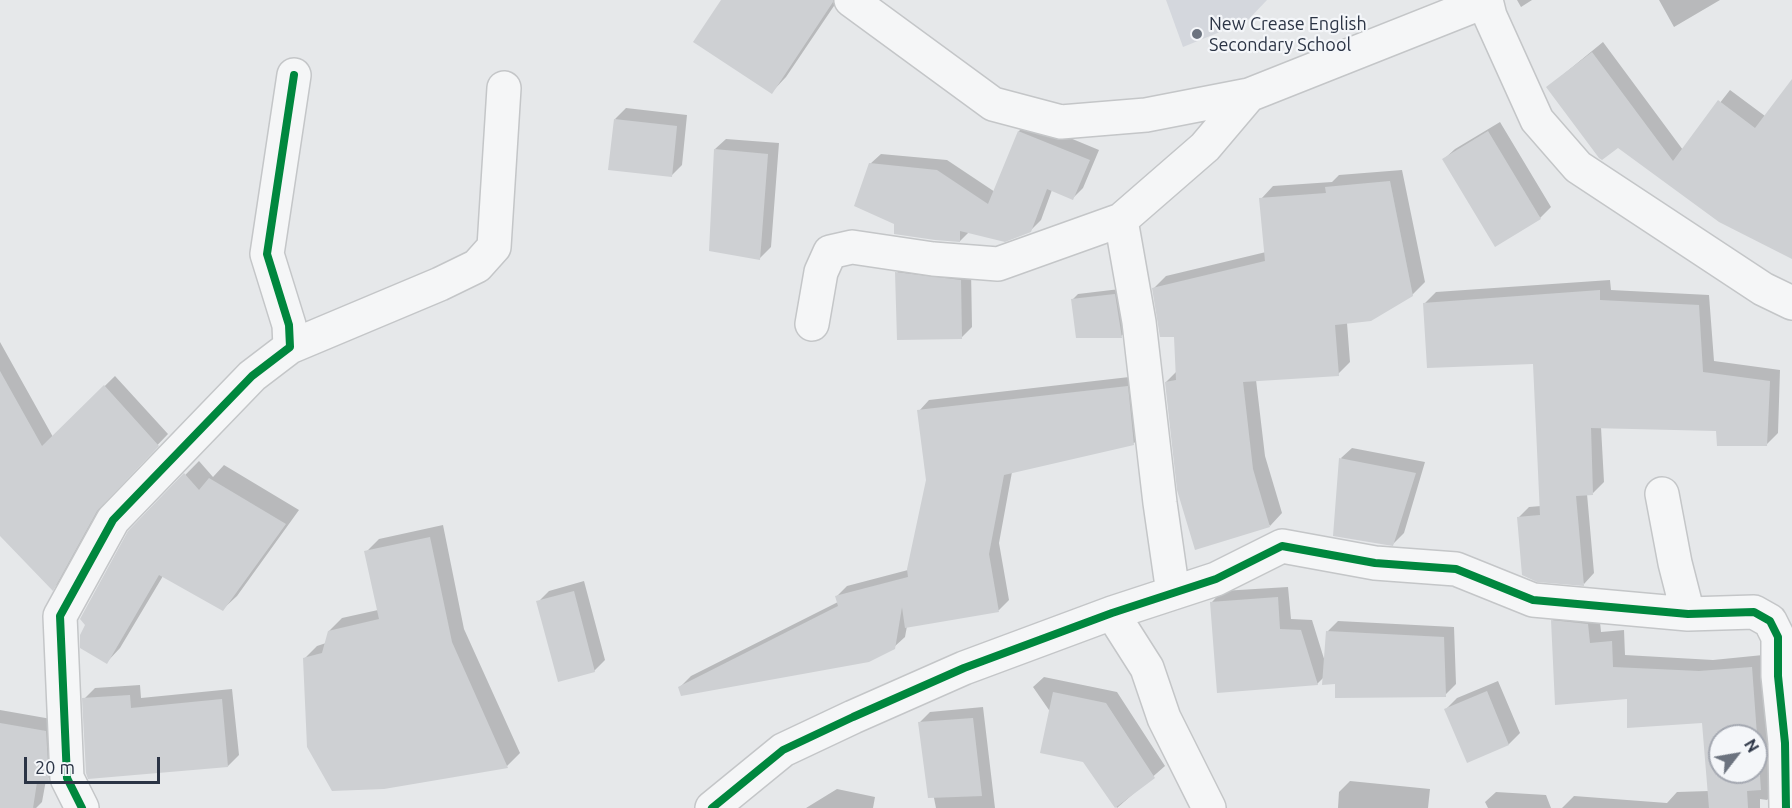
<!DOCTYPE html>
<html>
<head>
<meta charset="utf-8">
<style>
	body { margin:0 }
	#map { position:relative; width:1792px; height:808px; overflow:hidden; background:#e6e8ea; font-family:Ubuntu,sans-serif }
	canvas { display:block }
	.north { position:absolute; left:1708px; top:724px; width:60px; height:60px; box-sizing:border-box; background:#f4f6f9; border:2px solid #a4a8b1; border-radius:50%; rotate:59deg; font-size:16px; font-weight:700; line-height:24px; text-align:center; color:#2b3445 }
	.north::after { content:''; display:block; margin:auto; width:21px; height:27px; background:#6c737f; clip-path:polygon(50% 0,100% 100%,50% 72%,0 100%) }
	.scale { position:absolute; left:24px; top:757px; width:136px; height:27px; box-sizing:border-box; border:3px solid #2b3445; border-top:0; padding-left:8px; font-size:18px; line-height:21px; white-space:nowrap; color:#2b3445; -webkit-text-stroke:4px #f4f6f9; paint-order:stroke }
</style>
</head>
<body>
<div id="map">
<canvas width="1792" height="808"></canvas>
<div class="north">N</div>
<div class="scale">20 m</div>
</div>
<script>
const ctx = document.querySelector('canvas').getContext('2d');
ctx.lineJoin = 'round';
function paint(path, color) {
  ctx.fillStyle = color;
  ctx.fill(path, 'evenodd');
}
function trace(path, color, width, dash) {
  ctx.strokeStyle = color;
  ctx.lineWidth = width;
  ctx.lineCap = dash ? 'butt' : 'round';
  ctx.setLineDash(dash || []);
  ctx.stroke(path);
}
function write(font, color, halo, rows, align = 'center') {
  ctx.font = font + ' Ubuntu,sans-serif';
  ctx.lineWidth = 4.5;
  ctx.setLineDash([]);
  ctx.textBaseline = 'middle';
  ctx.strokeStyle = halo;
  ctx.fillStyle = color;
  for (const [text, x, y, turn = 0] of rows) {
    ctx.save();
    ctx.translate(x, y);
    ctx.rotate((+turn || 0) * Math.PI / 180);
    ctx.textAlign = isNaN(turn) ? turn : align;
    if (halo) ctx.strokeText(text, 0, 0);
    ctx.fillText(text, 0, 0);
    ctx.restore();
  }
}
paint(new Path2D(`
	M1166,0H1267L1247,21L1183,47Z`), '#d4d7dd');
paint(new Path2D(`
	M723,0H838L786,77L771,93Z
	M1517,0H1532L1521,7Z
	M1659,0H1720L1674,27Z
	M1603,42L1683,150L1730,90L1765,116L1792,81V257L1548,87Z
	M626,108L687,115L682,165L671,176L615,119Z
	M1029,121L1099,150L1083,188L1073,198L1052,190L1041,220L1030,231L969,232L960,241L896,223L870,164L881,154L947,160L995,192L1019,131Z
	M1500,122L1551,207L1540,218L1444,159L1455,149Z
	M726,139L779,143L771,247L760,258L715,149Z
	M1402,170L1425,282L1412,295L1347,323L1350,362L1338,374L1256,380L1265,456L1282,513L1270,526L1166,382L1177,371L1175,336L1154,288L1166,276L1266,252L1261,199L1273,186L1332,182L1339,175Z
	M908,262L971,269L972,327L961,338L897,273Z
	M1610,280L1611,290L1709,295L1714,361L1780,370L1778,433L1767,444L1717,430L1601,427L1604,482L1593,493L1587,494L1594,573L1584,584L1518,518L1529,507L1541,506L1534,362L1425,303L1436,292Z
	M1120,289L1127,331L1121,336L1073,299L1078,294Z
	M0,342L53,437L115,376L168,434L107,498L63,578L53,589L0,530Z
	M1138,376L1144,433L1134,443L1012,472L999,543L1009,600L999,610L907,626L905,637L894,647L680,687L691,676L838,602L837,596L847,586L908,570L928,480L919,411L929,400Z
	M1352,448L1425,462L1404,533L1393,544L1341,458Z
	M199,461L213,477L224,465L299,510L237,596L223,609L163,576L120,648L107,662L129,532Z
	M443,525L464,629L520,753L507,766L384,787L304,659L317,646L326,643L329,631L342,618L378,610L366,552L379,539Z
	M584,581L605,660L594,671L538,602L549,591Z
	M1288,587L1291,619L1312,620L1325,662L1327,632L1338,621L1454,627L1456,684L1445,695L1336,682L1324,677L1317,684L1212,602L1222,591Z
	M1564,609L1599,612L1601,632L1624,630L1625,655L1713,660L1763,655L1779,788L1767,800L1760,799V808H1562L1574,796L1667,803L1677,792L1709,791L1704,722L1628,698L1552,621ZM1720,736H1756V772H1720Z
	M1044,677L1117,692L1165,766L1117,808L1033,687Z
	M1498,681L1520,733L1509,744L1468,761L1446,709L1457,698Z
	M140,685L141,698L232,689L239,755L228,766L84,699L95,688Z
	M983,707L995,808H936L919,723L930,712Z
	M0,710L57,720L59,769L46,780L42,802L36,808L0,807Z
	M1350,781L1430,789L1428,808H1338L1339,792Z
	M837,789L875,797L873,808H806Z
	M1496,792L1546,795L1551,808H1488L1485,802Z`), '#0003');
paint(new Path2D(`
	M721,0H833V2L772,94L693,42Z
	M1592,52L1673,161L1718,100L1755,128L1792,79V259L1719,222L1618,148L1602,160L1599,158L1546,87Z
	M614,119L677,126L672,177L608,170Z
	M1018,131L1090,160L1073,200L1047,189L1031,232L1005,242L960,231V242L935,240L894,234V224L854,206L869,163L937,170L988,204Z
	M1488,131L1541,219L1495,247L1442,159Z
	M714,149L768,154L760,260L709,251Z
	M1390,181L1413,296L1371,321L1335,325L1339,376L1243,382L1253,469L1270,527L1195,550L1177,490L1165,382L1176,380L1174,337H1160L1152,288L1265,261L1259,198L1326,193L1325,187Z
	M895,272L961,280L962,339L897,340Z
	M1600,290V300L1699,305L1703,372L1770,381L1767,446H1717L1716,431L1591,428L1593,495L1576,496L1584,586L1537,582L1522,575L1517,517L1540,515L1533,364L1427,368L1423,303Z
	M1115,294L1122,338H1076L1071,299Z
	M0,371L42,446L104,385L159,446L97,511L53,591L0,536Z
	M1128,386L1134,445L1004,475L989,554L999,612L905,628L902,607L895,649L869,662L681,696L678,687L838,606L835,596L908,577L907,569L926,480L917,410Z
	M1339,458L1416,473L1393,546L1333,536Z
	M184,473L199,490L209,478L286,524L223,611L159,575L107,664L80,648V635L85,625L80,619L128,531Z
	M430,537L452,642L508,768L384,789L332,791L307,747L303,658L322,653L328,631L379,619L364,551Z
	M574,591L595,672L558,682L536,601Z
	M1278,597L1280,629L1301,630L1318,685L1217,693L1210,602Z
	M1551,620L1588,624L1590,643L1612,641L1613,667L1699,671L1752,667L1761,790L1747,791L1748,808H1709L1702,723L1627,728V699L1555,705ZM1720,736H1756V772H1720Z
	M1326,631L1444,637L1446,697L1335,698V684L1322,685Z
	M1487,691L1509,745L1467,763L1444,709Z
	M1053,692L1106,703L1155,778L1115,808L1083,762L1040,753Z
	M130,695L131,708L222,699L228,767L88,779L86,773L82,698Z
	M973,718L982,796L928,798L918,722Z
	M0,723L46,731L49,782H37L33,808H0Z`), '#ced0d3');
const minor = new Path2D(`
	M851,0L993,104L1061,122L1146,115L1249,95L1486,1
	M1486,0L1490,16L1537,120L1578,167L1763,289L1792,303
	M1121,220L1139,322L1160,503L1173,593
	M812,324L821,272L830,252L852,247L933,259L998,264L1121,220L1205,147L1249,95
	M290,347L440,284L477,266L494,247L504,88
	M1662,494L1675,563L1688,614
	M1112,613L1147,668L1164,718L1209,808
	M82,808L67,778L60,616L113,520L252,376L290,347L289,325L267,254L294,75
	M712,808L783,750L853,717L964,668L1112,613L1216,579L1282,546L1375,563L1456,569L1533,600L1688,614L1754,612L1770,621L1778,637V676L1785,743L1786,808`);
trace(minor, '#c4c6c8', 36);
trace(minor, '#f5f6f7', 33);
trace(new Path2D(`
	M82,808L67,778L60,616L113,520L252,376L290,347L289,325L267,254L294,75
	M712,808L783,750L853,717L964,668L1112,613L1216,579L1282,546L1375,563L1456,569L1533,600L1688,614L1754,612L1770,621L1778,637V676L1785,743L1786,808`), '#00873e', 8);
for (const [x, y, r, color] of [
	[1197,34,6,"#6c737f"]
]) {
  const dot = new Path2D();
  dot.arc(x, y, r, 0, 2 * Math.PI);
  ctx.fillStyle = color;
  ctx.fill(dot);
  trace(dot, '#f4f6f9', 2);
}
write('18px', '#2b3445', '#f4f6f9', [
	["New Crease English",1209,24],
	["Secondary School",1209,45]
], 'left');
</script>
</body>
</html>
